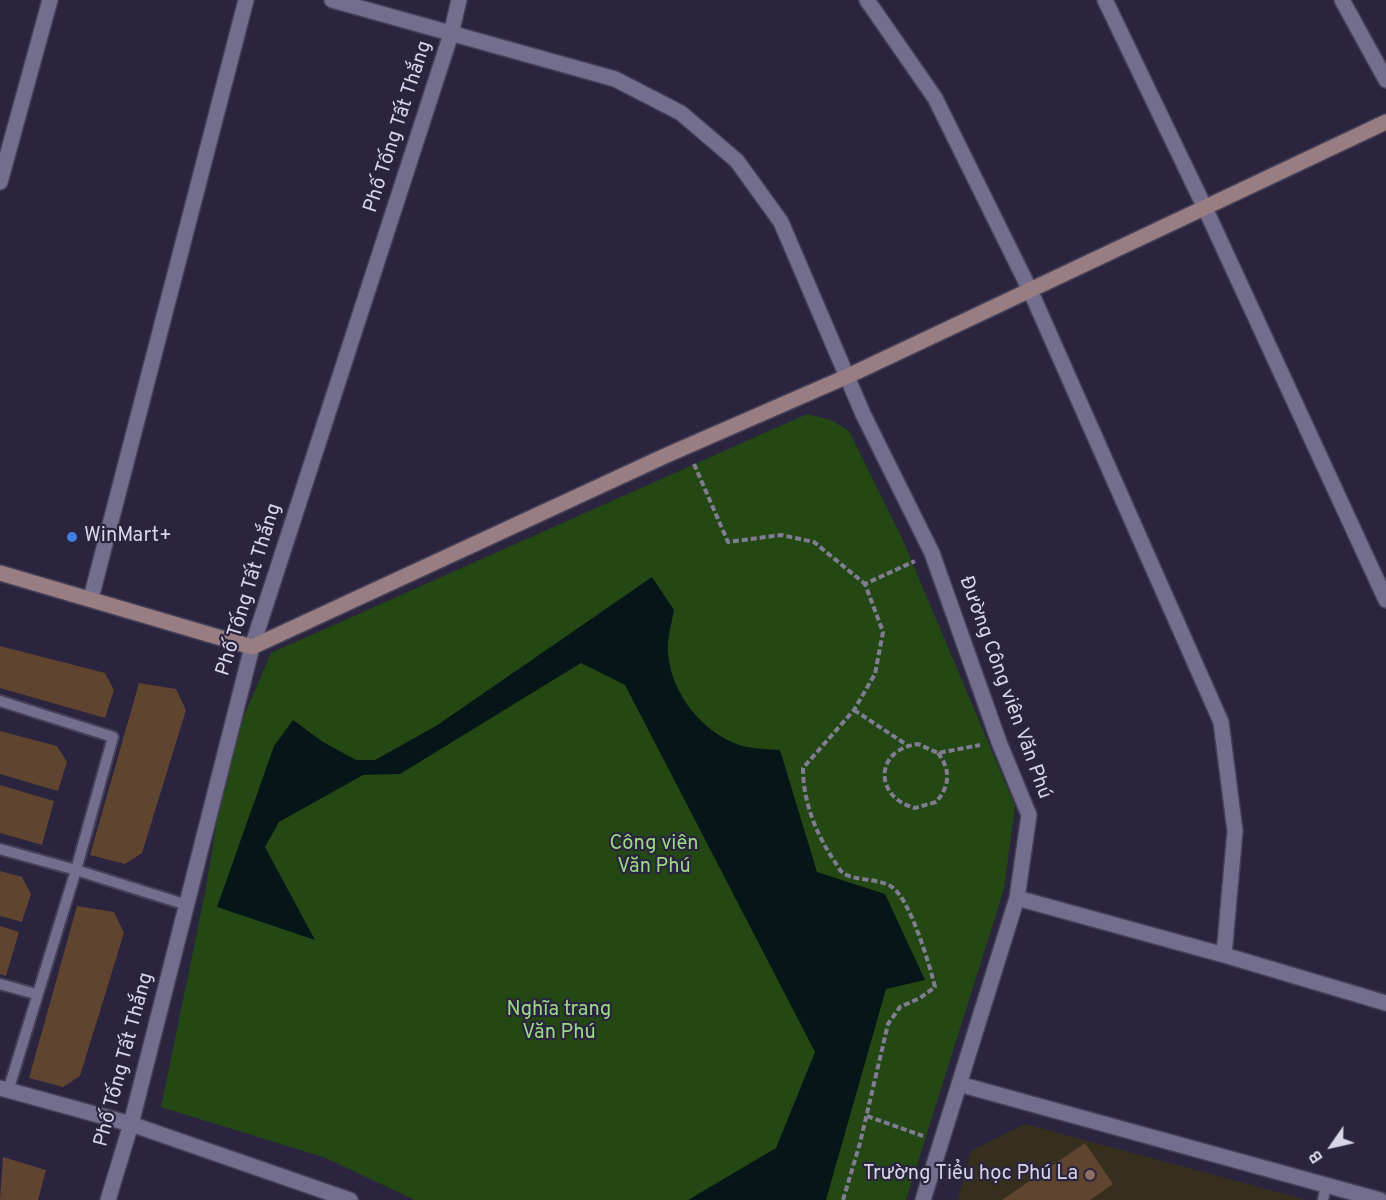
<!DOCTYPE html>
<html>
<head>
<meta charset="utf-8">
<style>
	body { margin:0 }
	#map { position:relative; width:1386px; height:1200px; overflow:hidden; background:#2a243f; font-family:Overpass,sans-serif }
	canvas { display:block }
	.north { position:absolute; left:1302px; top:1116px; width:60px; height:60px; -webkit-text-stroke:4px #2a243f; paint-order:stroke; rotate:236deg; font-size:16px; font-weight:700; line-height:24px; text-align:center; color:#d8d5e7 }
	.north::after { content:''; display:block; margin:auto; width:21px; height:27px; background:#d8d5e7; clip-path:polygon(50% 0,100% 100%,50% 72%,0 100%) }
</style>
</head>
<body>
<div id="map">
<canvas width="1386" height="1200"></canvas>
<div class="north">B</div>
</div>
<script>
const ctx = document.querySelector('canvas').getContext('2d');
ctx.lineJoin = 'round';
function paint(path, color) {
  ctx.fillStyle = color;
  ctx.fill(path, 'evenodd');
}
function trace(path, color, width, dash) {
  ctx.strokeStyle = color;
  ctx.lineWidth = width;
  ctx.lineCap = dash ? 'butt' : 'round';
  ctx.setLineDash(dash || []);
  ctx.stroke(path);
}
function write(font, color, halo, rows, align = 'center') {
  ctx.font = font + ' Overpass,sans-serif';
  ctx.lineWidth = 4.5;
  ctx.setLineDash([]);
  ctx.textBaseline = 'middle';
  ctx.strokeStyle = halo;
  ctx.fillStyle = color;
  for (const [text, x, y, turn = 0] of rows) {
    ctx.save();
    ctx.translate(x, y);
    ctx.rotate((+turn || 0) * Math.PI / 180);
    ctx.textAlign = isNaN(turn) ? turn : align;
    if (halo) ctx.strokeText(text, 0, 0);
    ctx.fillText(text, 0, 0);
    ctx.restore();
  }
}
paint(new Path2D(`
	M1025,1124L1307,1200H958L971,1151Z`), '#372f1e');
paint(new Path2D(`
	M807,414L831,420L849,431L901,536L1015,806L1004,889L906,1200H415L326,1158L161,1107L204,898L229,751L271,653Z`), '#244814');
paint(new Path2D(`
	M652,577L674,610C672,621 669,632 668,642C665,688 703,737 747,747C758,749 769,749 780,750L817,872L885,894L925,980L886,989L826,1200H688L776,1148L815,1052L625,685L581,663L400,774L363,775L279,822L265,847L315,940L217,907L274,746L293,720L323,742L356,760H375L436,726Z`), '#061517');
paint(new Path2D(`
	M0,646L105,673L114,690L105,718L0,688Z
	M139,683L176,689L186,710L142,853L125,864L90,855Z
	M0,731L57,746L67,762L58,791L0,774Z
	M0,785L54,801L42,845L0,833Z
	M0,871L22,877L31,894L22,922L0,916Z
	M77,906L114,912L124,933L80,1076L63,1087L29,1078Z
	M0,926L19,932L6,976L0,974Z
	M1085,1143L1113,1184L1090,1200H1002Z
	M3,1157L46,1170L38,1200H0Z`), '#5f442f');
const lane = new Path2D(`
	M0,701L113,737L76,870L8,1091
	M0,849L76,870L187,905
	M0,984L36,994
	M1323,1200L1326,1185`);
const street = new Path2D(`
	M332,0L615,79L681,113L737,161L781,222L863,414L932,553L999,742L1029,815L1017,898L923,1200
	M867,0L935,98L1030,290L1221,722L1235,831L1224,955
	M1105,0L1205,208L1386,600
	M1342,0L1386,80
	M0,182L50,0
	M91,598L246,0
	M1017,898L1224,955L1386,1003
	M959,1084L1380,1200
	M0,1088L131,1124L350,1200
	M108,1200L131,1124L252,647L451,34L459,0`);
const secondary = new Path2D(`
	M0,573L252,647L667,455L848,376L1386,122`);
trace(lane, '#464057', 14);
trace(street, '#464057', 18);
trace(secondary, '#464057', 18);
trace(new Path2D(`
	M694,464L728,542L781,535L814,542L865,584
	M854,710L907,745
	M938,753C951,770 950,786 936,802L915,808C873,797 875,749 918,744L938,753L980,745
	M867,1116L923,1136
	M843,1200L860,1143L888,1024L900,1007L920,998L935,987C930,966 910,899 892,887C879,878 854,881 843,873C840,871 837,865 835,862C816,834 803,802 803,768L854,710L875,674L883,632L865,584L915,561`), '#817c93', 4, [6, 3]);
trace(lane, '#746e8e', 10);
trace(street, '#746e8e', 15);
trace(secondary, '#987e83', 15);
for (const [x, y, r, color] of [
	[72,537,6,"#3f7fe0"],
	[1090,1175,6,"#8d6e63"]
]) {
  const dot = new Path2D();
  dot.arc(x, y, r, 0, 2 * Math.PI);
  ctx.fillStyle = color;
  ctx.fill(dot);
  trace(dot, '#2a243f', 2);
}
write('20px', '#d8d5e7', '#2a243f', [
	["Phố Tống Tất Thắng",399,127,-72],
	["Phố Tống Tất Thắng",250,590,-73],
	["Đường Công viên Văn Phú",1004,688,70],
	["Phố Tống Tất Thắng",125,1060,-75]
]);
write('20px', '#d8d5e7', '#2a243f', [
	["WinMart+",84,537],
	["Trường Tiểu học Phú La",1078,1175,"right"]
], 'left');
write('20px', '#9ada82', '#2a243f', [
	["Công viên",654,845],
	["Văn Phú",654,868],
	["Nghĩa trang",559,1011],
	["Văn Phú",559,1034]
]);
</script>
</body>
</html>
